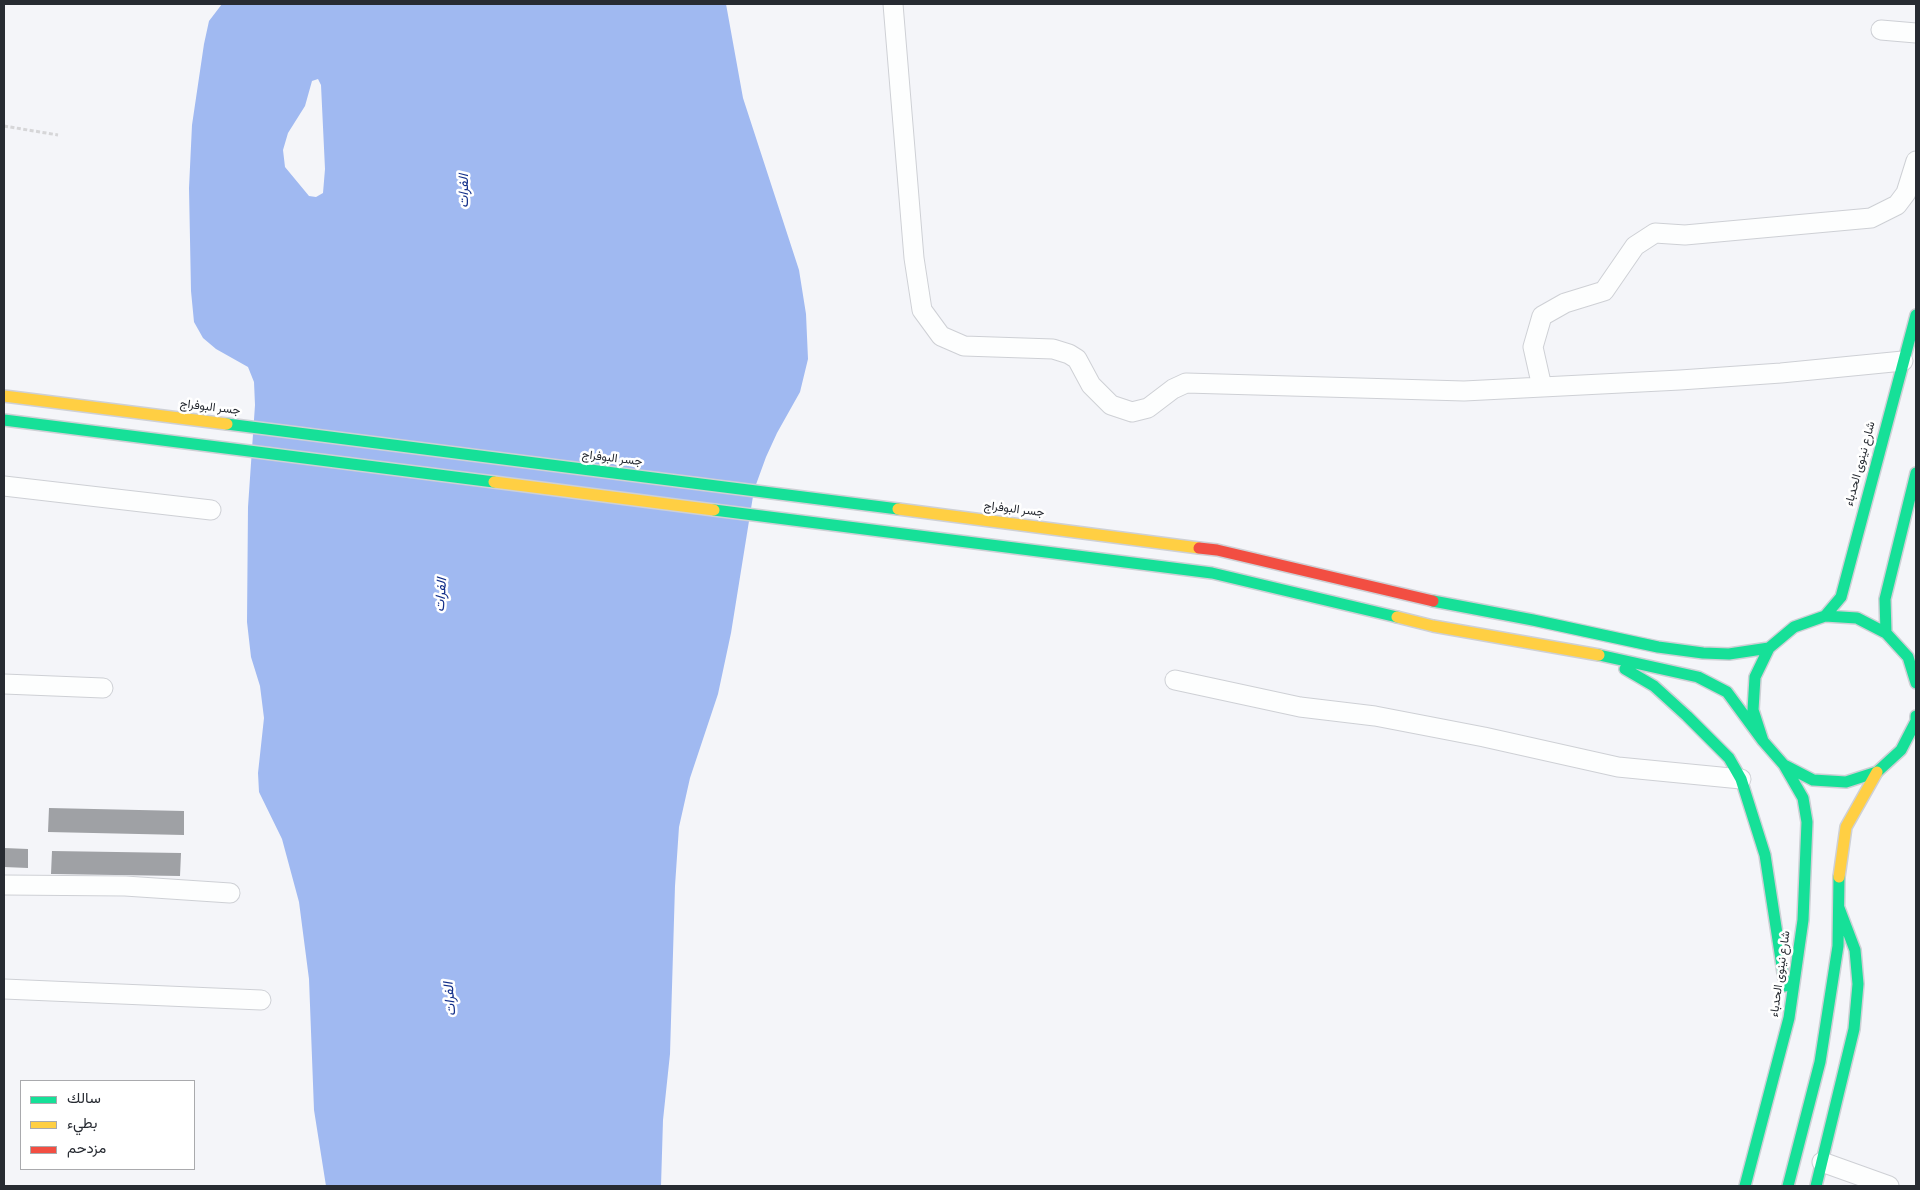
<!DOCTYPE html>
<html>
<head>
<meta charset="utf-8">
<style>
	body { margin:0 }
	#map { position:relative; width:1920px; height:1190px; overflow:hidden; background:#f4f5f9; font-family:"Source Sans 3",Vazirmatn,sans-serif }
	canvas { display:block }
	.frame { position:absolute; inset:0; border:5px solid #272b32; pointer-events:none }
	.legend { position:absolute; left:20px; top:1080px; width:175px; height:90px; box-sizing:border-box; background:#fff; border:1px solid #a9aaad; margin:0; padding:6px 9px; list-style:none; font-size:15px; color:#272b32 }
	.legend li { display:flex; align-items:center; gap:10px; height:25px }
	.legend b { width:25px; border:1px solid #a9aaad }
</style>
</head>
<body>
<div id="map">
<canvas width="1920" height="1190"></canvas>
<div class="frame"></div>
<ul class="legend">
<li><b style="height:6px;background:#16e098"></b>سالك</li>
<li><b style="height:6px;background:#ffcf43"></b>بطيء</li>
<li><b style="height:6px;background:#f24e42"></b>مزدحم</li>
</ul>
</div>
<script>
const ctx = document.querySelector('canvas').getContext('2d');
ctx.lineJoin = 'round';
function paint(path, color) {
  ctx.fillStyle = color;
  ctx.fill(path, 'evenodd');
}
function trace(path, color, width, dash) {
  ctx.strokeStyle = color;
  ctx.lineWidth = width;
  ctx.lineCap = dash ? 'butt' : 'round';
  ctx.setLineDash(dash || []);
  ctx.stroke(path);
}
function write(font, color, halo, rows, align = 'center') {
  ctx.font = font + ' "Source Sans 3",Vazirmatn,sans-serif';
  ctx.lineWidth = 5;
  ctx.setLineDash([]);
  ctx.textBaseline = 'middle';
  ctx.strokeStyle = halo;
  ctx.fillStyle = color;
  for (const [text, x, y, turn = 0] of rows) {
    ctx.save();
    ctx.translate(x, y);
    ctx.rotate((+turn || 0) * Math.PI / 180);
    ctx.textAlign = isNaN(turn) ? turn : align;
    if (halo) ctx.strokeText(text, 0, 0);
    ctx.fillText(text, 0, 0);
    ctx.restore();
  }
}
paint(new Path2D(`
	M222,4H726L743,98L799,270L806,314L808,359L800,392L777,433L766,457L754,490L731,633L718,694L690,778L679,827L675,886L670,1054L663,1120L661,1186H326L314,1110L309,979L299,902L282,839L259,792L258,773L264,718L260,686L251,657L247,622L248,507L255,405L254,382L248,367L216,349L203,338L194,322L191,291L189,188L192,125L204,44L209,21ZM318,79L321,85L325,169L323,193L316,197L309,196L285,167L283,150L288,133L305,106L312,81Z`), '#a0b9f1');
paint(new Path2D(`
	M49,808L184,811V835L48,832Z
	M4,848L28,849V868L4,867Z
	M52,851L181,853L180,876L51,874Z`), '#9fa1a5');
const street = new Path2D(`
	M893,4L914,258L922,310L941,336L964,346L1053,349L1069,354L1077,359L1091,385L1111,405L1132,412L1148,408L1173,389L1186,383L1464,391L1680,380L1781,373L1903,361
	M1881,30L1916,33
	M1542,387L1533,347L1542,316L1565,303L1604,291L1635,246L1655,233L1685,235L1871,218L1897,205L1906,193L1916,161
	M4,486L211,510
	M1175,680L1300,707L1375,716L1484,737L1618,767L1741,779
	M4,684L103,688
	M4,885L125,886L230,893
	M4,989L261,1000
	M1822,1162L1889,1186`);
const fast = new Path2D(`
	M4,420L494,482
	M227,424L898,509
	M714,510L1212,573L1397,617
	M1433,601L1533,620L1658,647L1703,653L1729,654L1769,648
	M1825,616L1841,597L1916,315
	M1886,633L1885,599L1916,473
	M1599,655L1698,677L1727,692L1763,741
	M1625,669L1654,686L1687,716L1729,758L1741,779L1765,855L1785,986
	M1916,683L1908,657L1886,633L1857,618L1825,616L1794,627L1769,648L1755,677L1753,710L1763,741L1784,765L1813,780L1846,782L1877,772L1901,750L1916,721V716
	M1745,1186L1789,1018L1803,920L1807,822L1803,798L1784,765
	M1788,1186L1820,1062L1838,946L1839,877
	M1816,1186L1854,1029L1858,984L1855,950L1839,908`);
const slow = new Path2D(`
	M4,396L227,424
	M494,482L714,510
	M898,509L1199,548
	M1397,617L1433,626L1599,655
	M1839,877L1846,827L1877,772`);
const jam = new Path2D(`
	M1199,548L1217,550L1433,601`);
trace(street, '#ced0d5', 21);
trace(fast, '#ced0d5', 14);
trace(slow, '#ced0d5', 14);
trace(jam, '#ced0d5', 14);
trace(new Path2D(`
	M4,126L58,135`), '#d6d6d8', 3, [4, 2.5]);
trace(street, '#fdfefe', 19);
trace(fast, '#16e098', 11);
trace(slow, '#ffcf43', 11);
trace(jam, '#f24e42', 11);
write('12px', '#272b32', '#fff', [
	["جسر البوفراج",210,408,7],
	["جسر البوفراج",612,459,7],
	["شارع نينوى الحدباء",1861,464,-75],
	["جسر البوفراج",1014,510,7],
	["شارع نينوى الحدباء",1781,974,-82]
]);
write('italic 14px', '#14308a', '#fff', [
	["الفرات",465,191,-90],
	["الفرات",442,595,-86],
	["الفرات",451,999,-95]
]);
</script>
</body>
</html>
